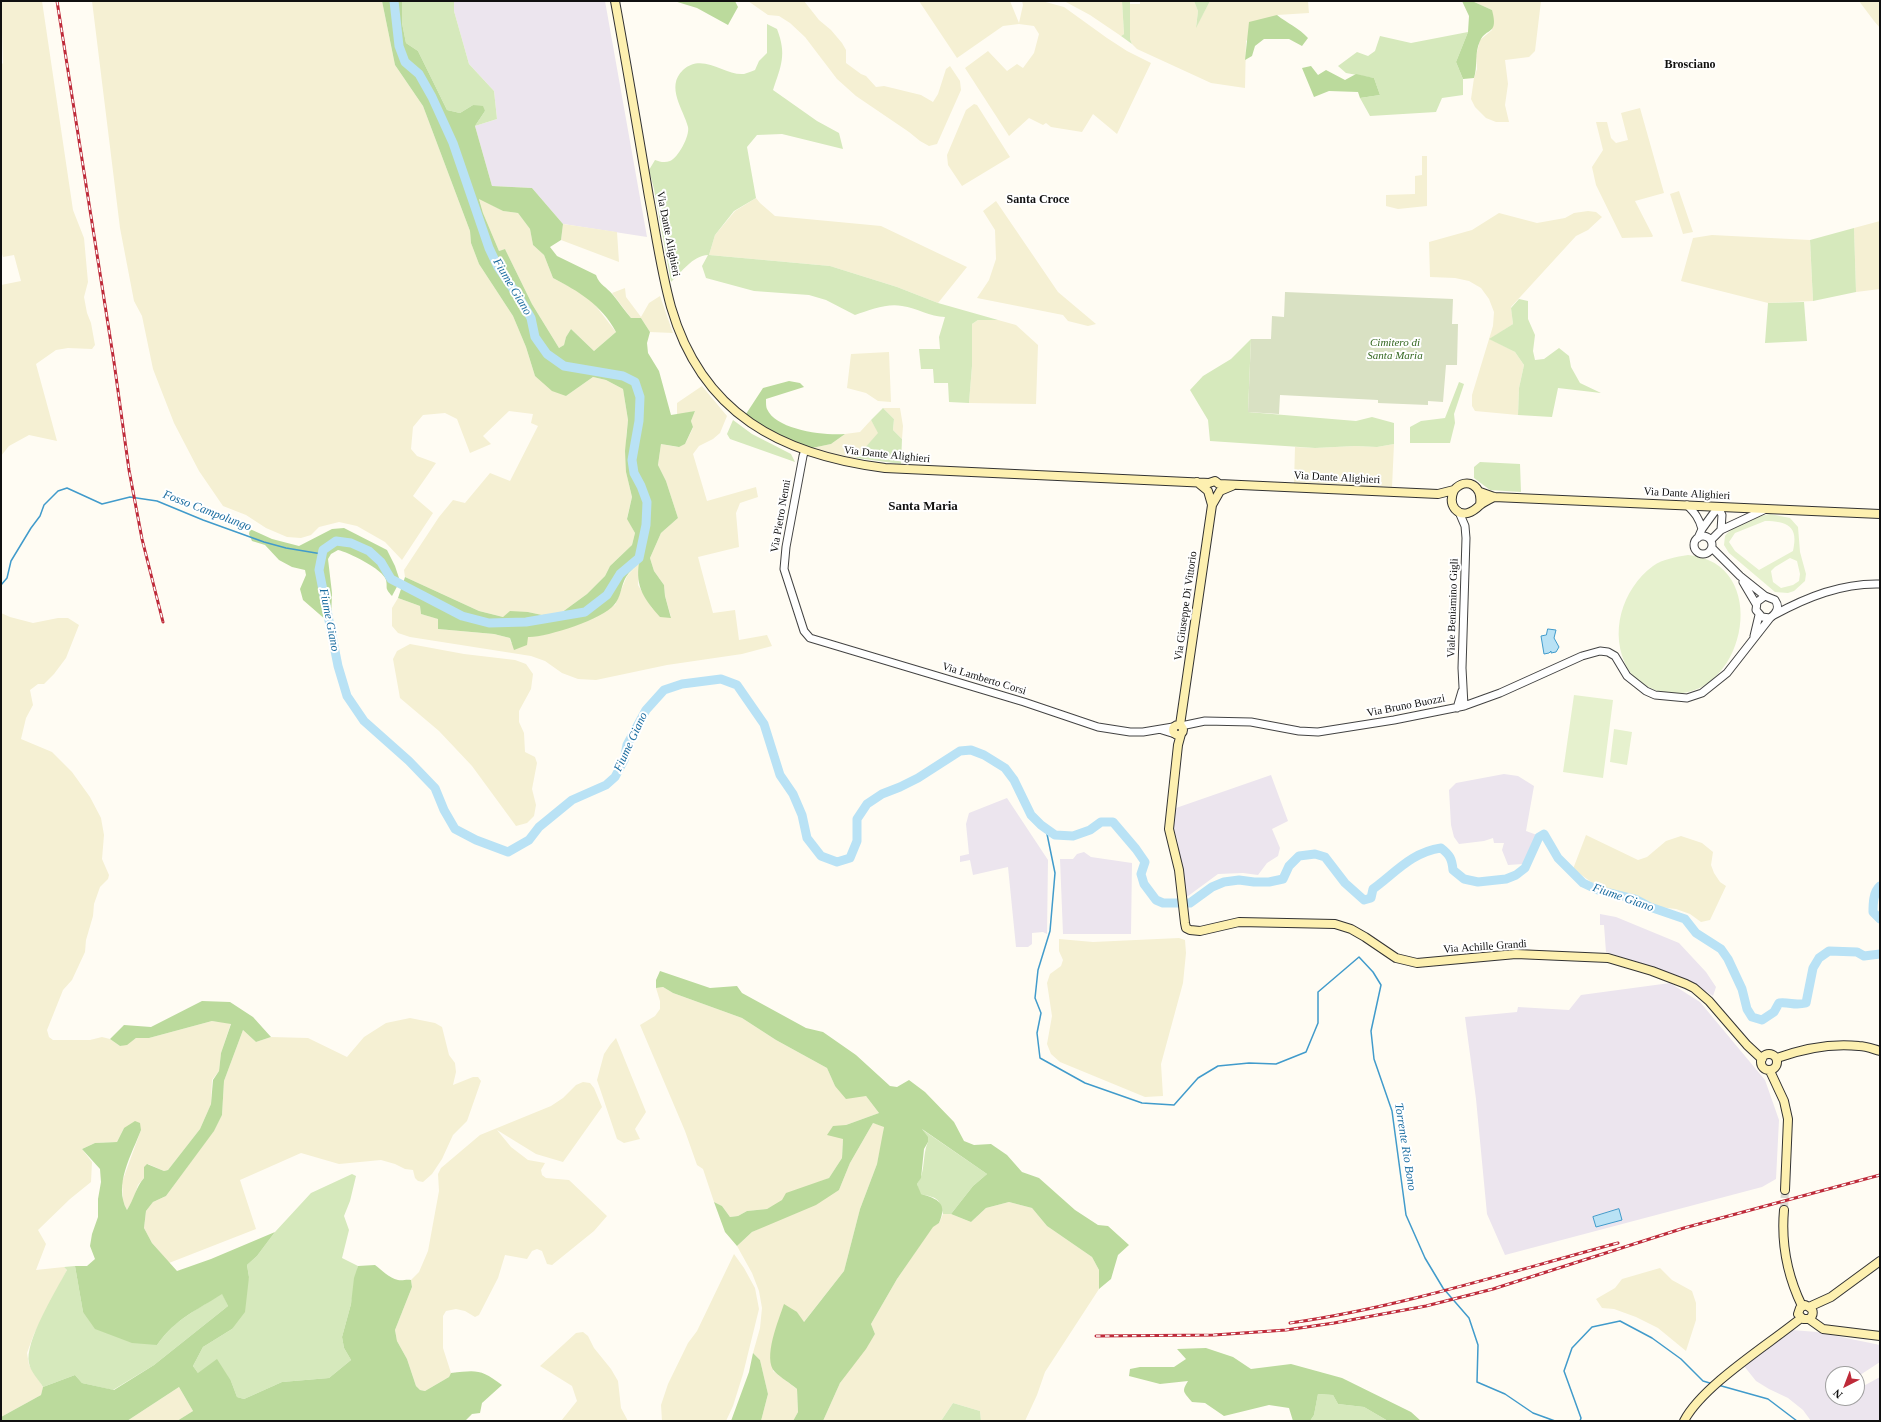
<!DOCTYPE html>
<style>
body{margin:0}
#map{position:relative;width:1881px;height:1422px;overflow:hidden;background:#fffcf3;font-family:Georgia,serif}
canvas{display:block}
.frame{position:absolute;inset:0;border:2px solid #101010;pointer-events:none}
.north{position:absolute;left:1825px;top:1366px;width:40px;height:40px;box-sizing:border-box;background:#fff;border:1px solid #9f9f9f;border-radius:50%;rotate:222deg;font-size:11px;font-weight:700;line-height:16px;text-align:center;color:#101010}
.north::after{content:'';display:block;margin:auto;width:14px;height:18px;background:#be2a39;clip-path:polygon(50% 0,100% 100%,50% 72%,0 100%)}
</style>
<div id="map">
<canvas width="1881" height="1422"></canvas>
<div class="frame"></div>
<div class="north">N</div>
</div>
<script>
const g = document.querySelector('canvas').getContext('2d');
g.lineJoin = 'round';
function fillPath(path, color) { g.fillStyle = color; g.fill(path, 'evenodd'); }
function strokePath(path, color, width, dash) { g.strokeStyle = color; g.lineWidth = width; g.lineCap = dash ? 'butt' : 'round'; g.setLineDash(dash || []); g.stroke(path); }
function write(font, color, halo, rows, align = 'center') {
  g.font = font + ' Georgia,serif'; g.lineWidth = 4; g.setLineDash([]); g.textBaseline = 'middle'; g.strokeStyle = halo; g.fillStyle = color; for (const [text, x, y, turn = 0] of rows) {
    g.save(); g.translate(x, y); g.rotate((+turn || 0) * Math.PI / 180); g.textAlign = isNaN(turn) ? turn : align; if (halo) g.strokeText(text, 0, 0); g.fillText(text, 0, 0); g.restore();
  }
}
fillPath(new Path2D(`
 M454 1H605L647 237 563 224 532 188 492 186 475 126 497 119 494 91 469 64 454 11Z
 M1504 774 1518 776 1534 786 1526 831 1537 835 1523 864 1508 865 1502 850 1504 843H1494L1493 838 1484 841 1459 844 1454 837 1451 825 1449 790 1456 783Z
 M1271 775 1288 821 1272 829 1280 848 1278 856 1267 863 1258 875 1243 873 1218 874 1184 899 1178 842 1173 826 1176 808Z
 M1007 798 1048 860 1047 934 1043 932 1032 933V944L1028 947H1016L1008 867 973 875 970 860 960 862V856L969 854 966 824 969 813Z
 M1084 852 1091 857 1132 863 1131 934H1063L1060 859H1073L1077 854Z
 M1600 914 1616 917 1679 943 1706 972 1716 987 1713 996 1688 980 1638 962 1606 952 1604 925H1600Z
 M1670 983 1700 1002 1765 1080 1779 1120 1776 1179 1762 1187 1505 1255 1487 1214 1476 1099 1465 1017 1517 1012 1518 1007 1569 1010 1581 995Z
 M1792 1330 1817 1332 1880 1345V1362L1857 1377V1374H1833V1398H1857V1385L1858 1389 1880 1377V1421H1811L1803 1410 1788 1398 1769 1389 1756 1381 1744 1366Z`), '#ece5ee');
fillPath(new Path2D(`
 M1 1H42L73 210 84 238 88 282 84 297 87 313 91 323 95 345 92 349 68 348 56 350 36 364 57 441 29 435 9 446 1 456V285L21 281 14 255 3 257 1 251V65L3 63Z
 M92 1H382L395 65 423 106 470 231 471 243 479 264 513 316 526 347 535 376 566 396 593 377 606 380 623 389 628 420 626 437V472L632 497 627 518 635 533 632 545 610 566 605 576 587 594 561 613 542 615 528 612 503 617 479 611 405 577 404 570 439 517 453 500 465 503 490 473 510 481 538 426 531 423 533 414 509 411 483 436 491 444 470 453 457 419 445 413 423 415 413 427 411 449 417 456 436 463 413 496 433 513 402 560 385 542 357 526 339 522 319 527 311 535 301 538 287 537 266 528 246 515 223 506 199 471 174 423 153 369 142 316 134 301 120 228Z
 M748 1H804L819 20 831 30 842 43 846 50V63L861 74 866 76 876 87 884 86 921 95 933 102 938 94 946 69 950 66 960 81 961 90 937 144 929 146 920 141 909 132 856 96 837 79 805 37 790 23 779 16 768 15Z
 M919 1H1010L1019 23 1023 5 1022 1H1042L1064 7 1107 38 1127 51 1151 63 1117 134 1093 114 1082 132 1051 127 1046 123 1043 125 1029 118 1009 136 965 68 988 51 1007 71 1017 64 1023 68 1034 53 1039 34 1034 26 1019 24 1003 26 957 58Z
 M1064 1H1122L1124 34 1121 36 1090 15Z
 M1140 1H1194L1198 11 1196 27 1210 1H1308L1309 13 1277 15 1246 41 1245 88 1211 83 1137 49 1132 44 1130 39V4H1140Z
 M1472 1H1541L1535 51 1529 57 1505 60 1508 84 1505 105 1509 122H1496L1486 118 1475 107 1471 99 1474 78 1477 69 1476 56 1480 40 1492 30V10Z
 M1859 1H1880V28L1874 21Z
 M974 104 977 105 1010 157 962 186 948 165 947 155 966 110Z
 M1640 108 1664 193 1635 201 1653 236 1652 237 1622 238 1596 185 1592 167 1603 150 1596 122H1607L1611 138 1616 143 1628 140 1621 113Z
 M1422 156H1427V206L1398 209 1386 206V195L1415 194V176L1422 175Z
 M1679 191 1693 232 1683 234 1670 194Z
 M479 198 503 211 518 213 530 229 533 245 544 255 553 278 576 290 592 301 616 332 594 351 571 329 566 337 564 345 559 348 532 304 505 249 499 251 483 213Z
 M756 198 760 203 775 216 881 226 967 267 938 303 897 287 830 266 709 255 715 235 735 211Z
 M996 201 1058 292 1096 324 1088 326 1068 321 1063 315 977 298 989 280 996 259 995 230 983 211Z
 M1588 211 1596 212 1602 217 1588 230 1576 236 1511 307 1513 324 1490 339 1515 352 1524 365 1519 388 1518 415 1475 411 1472 406V395L1493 326 1494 312 1489 299 1481 288 1469 281 1455 278 1430 277 1429 242 1472 230 1499 213 1537 223 1565 218 1574 213Z
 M1880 221V289L1856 292 1854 228Z
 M563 224 617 232 619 262 561 240Z
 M1712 235 1810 240 1813 301 1768 303 1681 281 1693 238Z
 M625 288 626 297 641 317 649 303 660 296 673 333 650 332 641 318H631L612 293Z
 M978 320H998L1016 325 1038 345 1036 404 969 403 972 366V324Z
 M889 352 891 402 878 401 866 393 847 388 851 354Z
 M702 386 727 416 720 433 713 439 699 446 693 454 707 501 756 487 758 497 740 503 736 513 739 547 698 557 713 613 735 610 739 640 767 635 772 646 742 654 667 665 596 680 578 679 562 673 545 661 531 656 410 637 398 633 392 626V608L398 598 420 606 421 614 439 619 438 629 494 634 510 638 511 643 615 605 627 576 640 562 638 585 652 608 671 617 665 596 664 585 654 571 650 558 661 533 678 518 666 481 658 465 661 444 678 447 685 444 693 428 691 421 695 411 677 415V403Z
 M883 408H900L903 426 902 439 893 430 894 419Z
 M871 420 879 433 856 458 828 454 812 448 831 444 845 434 860 432Z
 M1394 444 1392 487 1294 483 1295 447 1315 448 1355 446 1377 447Z
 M1 613 10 617 33 623 58 618H68L79 625 66 658 54 674 44 684H38L30 690 33 705 26 718 21 739 52 752 72 772 90 797 101 818 104 835 102 859 109 875 108 879 100 887 94 904 93 916 86 940 85 952 72 980 63 990 47 1030 49 1037 53 1040H90L102 1037 110 1039 120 1046 127 1044 136 1038H149L212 1021 231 1023 221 1053 219 1071 212 1080 211 1104 200 1129 168 1170 164 1171 148 1164 144 1178 138 1185 134 1198 127 1210 123 1201 122 1182 141 1130 124 1128 117 1142 95 1143 82 1149 92 1162 91 1182 70 1199 38 1230 46 1244 36 1270 64 1267 67 1270 34 1334 27 1353 29 1365 43 1387 41 1395 1 1417Z
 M410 644 464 654 515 660 526 664 533 674 531 689 519 711V722L524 733 525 752 535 757 537 763 532 789 536 805 534 816 527 823 516 826 472 766 439 731 400 698 393 659 397 651Z
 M1586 835 1638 860 1647 857 1666 841 1681 836 1702 843 1713 852 1711 865 1714 873 1720 882 1726 886 1710 920 1701 922 1690 914 1676 909 1659 907 1628 894 1610 890 1594 884 1573 869Z
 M1179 938 1185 940 1186 953 1183 983 1161 1064 1163 1096 1145 1097 1060 1062 1051 1054 1047 1044 1052 1016 1047 983 1050 974 1061 966 1063 960 1059 951V939L1093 942Z
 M663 987 673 993 742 1018 776 1040 827 1068 835 1086 866 1096 879 1113 846 1125 843 1139 842 1158 829 1178 767 1209 747 1211 738 1216 730 1217 722 1206 714 1202 703 1169 697 1165 685 1131 640 1025 655 1016 660 1009V1001L656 988Z
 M410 1018 435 1023 442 1027 449 1055 455 1063 456 1072 453 1085 473 1077H478L481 1081 467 1121 453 1135 442 1159 432 1174 423 1182 418 1181 415 1178 413 1170 405 1169 395 1164 381 1160 339 1164 301 1153 240 1180 256 1229 169 1263 152 1243 144 1228 146 1211 153 1202 166 1196 214 1130 222 1115 224 1081 243 1030 256 1042 271 1037 308 1038 347 1057 364 1037 386 1023Z
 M616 1038 646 1112 635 1129 640 1139 624 1143 617 1139 597 1080 604 1054 610 1045Z
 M583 1082 590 1083 594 1088 602 1107 563 1162 536 1154 497 1130 511 1147 528 1160 545 1163 541 1170 542 1175 546 1178 569 1180 607 1216 594 1231 552 1265 547 1264 542 1251 537 1249 532 1251 527 1259 505 1255 498 1278 479 1315 475 1317 465 1311 456 1309 446 1311 443 1316V1348L451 1373 449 1377 425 1391 420 1390 416 1386 407 1359 397 1341 395 1330 412 1287 411 1280 419 1272 428 1251 439 1191 438 1174 441 1168 480 1135 551 1106 563 1098 576 1085Z
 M873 1123 884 1126 883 1137 877 1164 860 1209 844 1271 803 1323 797 1312 773 1371 797 1389 798 1412 793 1421H761L768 1394 760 1360 753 1353 760 1328 762 1308 759 1291 752 1273 737 1246 752 1232 839 1190 850 1163Z
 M1009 1202 1032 1208 1047 1226 1092 1257 1099 1270V1289L1045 1372 1037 1395 1025 1421H981L980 1411 953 1403 941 1421H823L840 1383 875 1334 871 1324 897 1279 933 1226 939 1223 943 1214H951L971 1222 986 1208Z
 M734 1254 744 1268 755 1288 759 1309 743 1374 733 1406 726 1421H662L661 1405 668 1384 688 1343 697 1331Z
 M1660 1268 1672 1280 1692 1291 1696 1303V1320L1686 1351 1658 1328 1636 1317 1614 1309 1602 1308 1596 1299 1615 1288 1622 1279Z
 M583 1332 588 1336 594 1348 611 1369 618 1381 621 1408 628 1421H561L577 1401 572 1386 540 1366 576 1333Z
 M179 1387 193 1411 177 1421H127Z`), '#f5f0d3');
fillPath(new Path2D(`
 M402 1H454V11L469 64 494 91 497 119 475 126 485 111 473 105 460 113 447 110 418 51 406 43 402 23Z
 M1122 1H1130V39L1132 44 1121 36 1124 34Z
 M1194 1H1210L1196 28 1198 11Z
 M767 24 777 29C787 55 781 66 773 90L817 121 839 133 843 149 782 134 757 135 747 147 756 198 734 211 715 235 709 255 830 266 897 287 938 303 998 320H978L972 324V366L969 403 949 402 948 383H934L933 369H921L919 349H940L939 337 945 317C930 317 917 308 902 306 887 303 870 310 855 315L826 300 809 295 754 291 706 278 702 266 708 255C692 256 682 272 671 282L654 189 649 170 655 160C660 162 665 163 670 161 678 158 690 136 688 127 684 110 665 87 683 70 703 52 725 76 744 74 748 73 752 71 755 70L759 61 767 53Z
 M1468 32 1456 62 1463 79V95L1442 98 1436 112 1370 116 1360 98 1380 95 1374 78 1346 73 1338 66 1357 52 1368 56 1375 51 1380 36 1411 43Z
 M1854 228 1856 292 1813 301 1810 240Z
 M1519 299 1528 301V319L1535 335 1533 351 1535 360 1544 359 1559 348 1569 356 1571 367 1580 383 1601 393 1558 388 1552 417 1518 415 1519 388 1524 365 1515 352 1489 339 1513 324 1511 308Z
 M1804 302 1807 341 1765 343 1768 303Z
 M1251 339 1248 412 1356 421 1372 417 1394 423V444L1377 447 1355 446 1315 448 1210 441 1208 420 1190 390 1203 376 1231 359Z
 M1459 382 1464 384 1454 414 1455 423 1450 443H1410V427L1421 421 1445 418Z
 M883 408 894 419 893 430 902 439 901 464 856 458 878 433 871 420Z
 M733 420 752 434 791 454 795 462 730 439 727 434Z
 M1480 462 1520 464 1521 492 1490 490 1474 478V467Z
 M920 1128 987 1174 973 1186 951 1214H943C939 1197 937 1198 920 1194L917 1184C926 1173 922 1155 928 1142Z
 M352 1174 356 1176 350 1201 344 1216 349 1230 342 1258 358 1266 351 1304 342 1337 344 1348 351 1360 329 1378 282 1382 244 1399 237 1397 231 1381 198 1373 193 1366 203 1347 232 1329 249 1277 247 1265 257 1256 275 1232 311 1193Z
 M75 1266 83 1312 157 1345C176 1318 196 1311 222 1293L228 1306 154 1365 113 1390 82 1383 75 1375 43 1387C39 1380 30 1371 29 1363 24 1343 56 1290 67 1270L64 1267Z
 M1318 1394 1333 1395 1338 1404 1364 1407 1388 1421H1310L1314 1415Z
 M953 1403 980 1411 981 1421H941Z`), '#d6e9bc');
fillPath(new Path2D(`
 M382 1H402V23L406 43 418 51 447 110 460 113 473 105 483 106 485 111 475 126 492 186 532 188 563 224 561 240 550 247 557 256 596 275C600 286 606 286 613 295 619 302 624 310 631 318H641L650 332 647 343 648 353 659 371 671 415 695 411 691 421 693 427 685 444 679 447 661 444 658 465 666 481 678 518 661 533 650 558 654 571 664 585 665 596 671 618 660 617C645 600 635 587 639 563 635 567 629 572 626 577 621 585 621 598 614 605 603 619 545 638 528 637L527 645 514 650 510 638 494 634 438 629V619L421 614 420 606 398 598 405 577 479 611 503 617 510 611 528 612 542 615 561 613 587 594 605 576 610 566 632 545 635 533 627 519 632 497 626 472 625 451 628 420 623 389 606 380 593 377 566 396 552 391 535 376 526 347 513 316 479 264 471 243 470 231 423 106 395 65ZM479 199 503 211 518 213 530 229 533 245 544 255 553 278C578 291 602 305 616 332L594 351 571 329 566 337 564 345 559 348 532 304 505 249 499 251 483 213Z
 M674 1H735L738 7 728 25 697 8Z
 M1462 1H1472L1492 10C1499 36 1486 27 1480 41 1474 54 1478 66 1474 78L1463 79 1456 62 1468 32 1469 16Z
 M1277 15C1287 23 1299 28 1308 38L1302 46 1289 39H1264L1255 46 1252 56 1245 60 1249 22Z
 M1311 66 1318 75 1326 70 1345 80 1356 74 1374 78 1380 95 1360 98 1358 92 1329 91 1314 97 1302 68Z
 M789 381 800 383 804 387 766 399C766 402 766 407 767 409 776 430 825 436 845 434L831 444 812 448 781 438 757 424 746 414 763 388Z
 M344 528 387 550 395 566 400 581 392 596C384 587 388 589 386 580 383 569 348 552 338 550L331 554 328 559 332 593 331 619 326 620 303 600 300 589 306 575 305 570 292 567 279 560 265 545 252 541 249 534 250 529 272 539 299 546 332 529Z
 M660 971 710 988 737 986 742 993 806 1028 823 1032 856 1055 890 1086 897 1087 909 1080 925 1092 954 1122 964 1141 974 1145 991 1144 1007 1155 1022 1172 1039 1178 1075 1210 1098 1225 1108 1226 1129 1245 1118 1255 1111 1279 1099 1289V1270L1092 1257 1047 1226 1032 1208 1009 1202 986 1208 971 1222 951 1214 973 1186 987 1174 922 1129 928 1137V1142L924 1149 921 1178 917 1184 921 1194C938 1199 948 1203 939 1223L933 1227 897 1279 871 1324 875 1334 866 1349 840 1383 823 1421H793L798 1412 797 1389C790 1383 781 1378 775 1372 762 1359 779 1319 784 1304L797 1312 804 1322 844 1271 860 1209 877 1164 884 1127 873 1123 850 1163 839 1190 816 1205 752 1232 737 1246 725 1232 714 1202 722 1206 730 1217 738 1216 747 1211 767 1209 782 1200 786 1193 829 1178 842 1158 843 1139 827 1135 833 1126 846 1125 879 1113 866 1096 846 1099 835 1086 827 1068 776 1040 742 1018 673 993 663 987 656 988V980Z
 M202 1001 230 1002 253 1017 271 1037 256 1042 243 1030 224 1081 222 1115 214 1131 166 1196 153 1202 146 1211 144 1228 152 1243 177 1271 211 1259 275 1232 257 1256 247 1265 249 1277 245 1312 232 1329 203 1347 193 1366 198 1373 217 1359 231 1381 237 1397 244 1399 282 1382 329 1378 351 1360 344 1348 342 1337 351 1304 354 1278 358 1266 375 1265C382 1270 389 1278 398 1280 403 1281 406 1279 411 1280L412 1287 395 1330 397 1341 407 1359 416 1386 420 1390 425 1391 449 1377 451 1373C477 1370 481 1369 502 1385L482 1403 480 1413 472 1414 465 1421H177L193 1411 179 1387 127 1421H1V1417L41 1395 43 1387 75 1375 82 1383 114 1390 154 1365 228 1306 222 1294C196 1311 176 1318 157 1345L132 1343 95 1329 83 1312 75 1266H87L95 1259 90 1246 92 1234 98 1217V1199L101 1182 100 1169 82 1149 95 1143 117 1142 124 1128 135 1121 140 1123 141 1130C132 1154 113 1185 127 1210 134 1199 136 1187 144 1178V1167L147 1164 164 1171 168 1170 200 1129 211 1104 213 1080 219 1071 221 1053 231 1024 212 1021 149 1038H136L127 1045 120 1046 110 1039 124 1025 151 1027Z
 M1206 1348 1233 1357 1251 1369 1291 1364 1342 1378 1411 1412 1421 1421H1388L1364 1407 1338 1404 1333 1395 1318 1394 1314 1415 1310 1421H1293L1289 1408 1269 1405 1224 1416 1205 1403 1192 1402C1184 1392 1181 1392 1188 1381L1160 1384 1129 1376 1130 1369 1140 1367H1174L1186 1359 1177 1349Z
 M753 1353 760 1360 768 1394 761 1421H731L749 1372Z`), '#bbda9c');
fillPath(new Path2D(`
 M1285 292 1453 299 1452 324H1458L1457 365H1446L1443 402 1428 401V405L1378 403V400L1280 395 1279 414 1248 412 1251 339H1271L1272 316 1284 317Z`), '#d9e1c3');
fillPath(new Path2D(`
 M1770 514 1790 518 1798 527 1800 552 1806 574 1805 581 1794 591 1788 593 1775 592 1729 553 1724 545 1725 536C1734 524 1756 517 1770 514ZM1765 521C1787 521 1799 526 1793 551L1759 570 1735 551 1729 542 1735 533ZM1790 558 1797 561 1800 574 1799 581 1793 585 1781 588 1773 582 1771 571 1775 567Z
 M1688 555C1777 563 1743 710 1662 692 1649 689 1635 681 1628 669 1608 634 1622 589 1653 566 1663 559 1676 557 1688 555Z
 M1574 695 1613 700 1603 778 1563 772Z
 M1614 729 1632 732 1627 765 1610 762Z`), '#e6f1ce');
const water = new Path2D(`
 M1548 629 1556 630 1554 638 1559 647 1556 652 1551 653V651L1549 653 1544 654 1541 636 1546 635Z
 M1619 1209 1622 1220 1596 1227 1593 1217Z`);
fillPath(water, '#b9e2f5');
strokePath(water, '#419bcb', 1);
strokePath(new Path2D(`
 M1 585 7 578 11 561 31 528 40 516 44 505 58 491 67 488 102 504 130 497 157 501 203 520 264 542 286 548 322 554
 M1046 829 1055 873 1050 931 1038 970 1035 998 1041 1013 1037 1033 1040 1058 1085 1083 1142 1103 1174 1105 1198 1078 1218 1066 1249 1063 1276 1064 1306 1052 1318 1023V992L1359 957 1373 972 1381 985 1371 1031 1374 1059 1392 1111 1406 1215 1425 1258 1443 1288 1469 1318 1478 1345 1477 1382 1505 1394 1533 1413 1555 1421
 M1718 1385 1768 1399 1797 1421
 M1580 1421 1581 1418 1564 1371 1572 1348 1592 1327 1620 1321 1652 1338 1681 1359 1703 1381 1713 1384`), '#419bcb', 1.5);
strokePath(new Path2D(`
 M394 1 399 46 405 62 419 74 432 97 453 143 489 248 498 267 520 299 531 318 535 337 547 354 564 366 623 376 635 382 640 397 639 421 632 460 634 473 641 486 647 502 646 525 639 558 620 574 607 595 585 612 526 622 489 623 462 616 391 579 381 562 369 551 351 543 336 541 323 550 319 570 338 666 347 696 364 721 409 761 435 788 444 810 455 829 476 840 508 852 529 840 539 827 572 800 606 785 615 777 624 760 627 745 646 710 664 690 682 684 721 679 737 685 764 724 780 775 793 794 802 815 807 838 821 856 837 862 850 858 857 841V819L867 804 882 794 900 787 918 778 960 751 971 750 984 755 1005 768 1014 780 1031 815 1041 825 1055 835 1073 836 1090 830 1101 822H1113L1136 849 1145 862 1141 874 1144 884 1156 900 1163 903H1190L1212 887 1224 882 1239 880 1254 882H1269L1283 879 1289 866 1299 856 1315 854 1325 857 1345 883 1364 900 1371 898 1373 889C1395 873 1412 852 1441 848 1450 855 1452 859 1453 870L1464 879 1478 882 1506 879 1516 875 1525 868 1539 837 1544 834 1558 858 1583 883 1598 890 1635 899 1650 907 1685 919 1696 933 1721 949 1728 959 1742 989 1747 1009 1752 1017 1762 1020 1774 1012 1779 1003C1791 1002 1794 1006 1806 1003L1813 968 1819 958 1829 951 1857 952 1864 956 1880 954
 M1880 886C1873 892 1873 904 1873 912L1880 919`), '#b9e2f5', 9);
strokePath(new Path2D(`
 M1784 1210 1785 1190`), '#dbd9d1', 8, [8, 4]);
const tertiary = new Path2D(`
 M805 450 803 456 786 547 784 569 804 631 810 638 1024 702 1098 727 1130 732H1143L1173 727
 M1687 505C1695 513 1699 518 1702 529
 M1459 512 1465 526 1466 538 1462 668 1464 706
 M1694 545a9 9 0 1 1 18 0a9 9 0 1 1-18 0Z
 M1698 538 1702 529 1718 507 1722 515 1721 530
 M1711 540 1721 530 1766 509
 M1712 548 1740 576 1765 596
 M1743 582 1756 604
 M1774 615C1807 597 1842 583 1880 584
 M1754 636 1759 615
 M1457 708 1462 691
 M1181 726 1205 721 1251 722 1299 731 1318 732 1394 720 1464 706 1500 693 1582 656 1600 651 1608 652 1615 656 1627 676 1646 691 1655 695 1687 698 1702 693 1727 673 1770 618C1777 613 1780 607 1775 600L1765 596 1757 602 1756 610 1762 617 1770 618
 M1162 730 1175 734`);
const secondary = new Path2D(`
 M615 1C627 66 638 132 649 197 656 234 661 271 671 307 702 414 781 455 885 468L1209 483 1215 481 1219 484 1438 494 1454 490
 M1480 492 1494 497 1880 514
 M1212 505 1220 491 1232 486
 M1480 505C1483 486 1467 476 1454 490 1451 497 1450 503 1455 509 1463 518 1473 512 1480 505 1484 502 1490 499 1494 497
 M1173 730a5 5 0 1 1 10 0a5 5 0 1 1-10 0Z
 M1180 725 1212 505 1208 491 1197 482
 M1181 734 1178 745 1169 829 1179 870 1185 923 1186 928 1190 930 1200 931 1239 922 1335 924 1351 929 1365 937 1396 958 1417 963 1516 954 1608 958 1652 971 1686 984 1694 988 1709 1001 1747 1045 1762 1059
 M1761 1062a8 8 0 1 1 16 0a8 8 0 1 1-16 0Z
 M1777 1058C1802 1049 1831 1043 1859 1046 1866 1046 1873 1049 1880 1051
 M1770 1071 1784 1101 1788 1119 1785 1190
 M1784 1210C1781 1244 1787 1275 1802 1306
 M1809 1307C1814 1310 1814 1315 1809 1319H1803L1798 1314 1800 1308 1805 1305 1809 1307 1831 1297 1880 1261
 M1809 1319 1823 1329 1880 1336
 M1684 1421C1703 1385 1768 1345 1801 1318`);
strokePath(tertiary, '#434343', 9);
strokePath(secondary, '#323232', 10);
strokePath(tertiary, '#fff', 7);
strokePath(secondary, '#fdf0b0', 8);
const rail = new Path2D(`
 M57 1 114 362 129 470 142 539 163 622
 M1290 1323C1401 1307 1509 1272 1618 1243
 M1096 1336 1214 1335 1286 1330 1334 1323 1426 1306 1493 1289 1684 1228 1880 1175`);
strokePath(rail, '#be2a39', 3);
strokePath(rail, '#fff', 1.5, [4.5]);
write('11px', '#101010', '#fff', [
 ["Via Dante Alighieri",668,234,79],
 ["Via Dante Alighieri",887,455,6],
 ["Via Dante Alighieri",1337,478,3],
 ["Via Dante Alighieri",1687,494,3],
 ["Via Pietro Nenni",781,516,-80],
 ["Via Giuseppe Di Vittorio",1186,606,-82],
 ["Viale Beniamino Gigli",1453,608,-88],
 ["Via Lamberto Corsi",984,679,17],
 ["Via Bruno Buozzi",1406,706,-11],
 ["Via Achille Grandi",1485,947,-4]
]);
write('italic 11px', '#336720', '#fff', [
 ["Cimitero di",1395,343],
 ["Santa Maria",1395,356]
]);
write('bold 12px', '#101010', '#fff', [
 ["Brosciano",1690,65],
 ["Santa Croce",1038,200]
]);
write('italic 12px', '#1b6da0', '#fff', [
 ["Fiume Giano",512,287,59],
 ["Fosso Campolungo",207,511,21],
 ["Fiume Giano",329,620,79],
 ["Fiume Giano",631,742,-65],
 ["Fiume Giano",1623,898,19],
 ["Torrente Rio Bono",1405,1147,81]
]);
write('bold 13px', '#101010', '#fff', [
 ["Santa Maria",923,507]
]);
</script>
